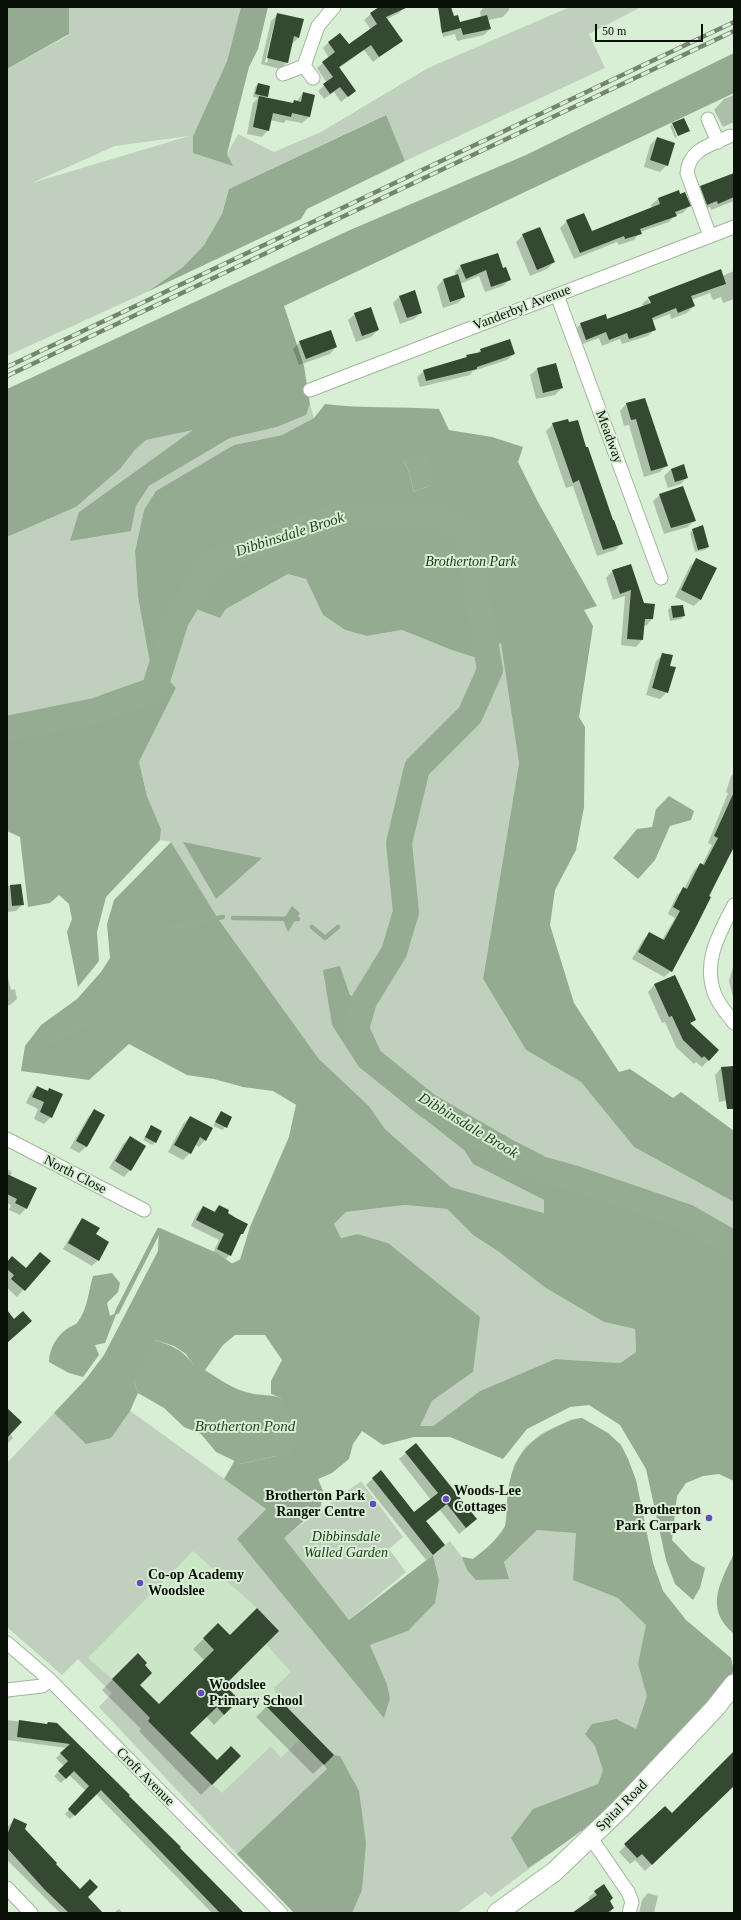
<!DOCTYPE html>
<style>
body{margin:0}
#map{position:relative;width:741px;height:1920px;overflow:hidden;background:#d9efd5;font-family:"Times New Roman",serif}
canvas{display:block}
.frame{position:absolute;inset:0;border:8px solid #091007;pointer-events:none}
.scale{position:absolute;left:595px;top:24px;width:108px;height:18px;box-sizing:border-box;border:2px solid #091007;border-top:0;padding-left:5px;font-size:12px;line-height:14px;white-space:nowrap;color:#091007;-webkit-text-stroke:3px #d9efd5;paint-order:stroke}
</style>
<div id="map">
<canvas width="741" height="1920"></canvas>
<div class="frame"></div>
<div class="scale">50 m</div>
</div>
<script>
const g = document.querySelector('canvas').getContext('2d');
g.lineJoin = 'round';
function fillPath(path, color) { g.fillStyle = color; g.fill(path, 'evenodd'); }
function strokePath(path, color, width, dash) { g.strokeStyle = color; g.lineWidth = width; g.lineCap = dash ? 'butt' : 'round'; g.setLineDash(dash || []); g.stroke(path); }
function write(font, color, halo, rows, align = 'center') {
  g.font = font + ' "Times New Roman",serif'; g.lineWidth = 4; g.setLineDash([]); g.textBaseline = 'middle'; g.strokeStyle = halo; g.fillStyle = color; for (const [text, x, y, turn = 0] of rows) {
    g.save(); g.translate(x, y); g.rotate((+turn || 0) * Math.PI / 180); g.textAlign = isNaN(turn) ? turn : align; if (halo) g.strokeText(text, 0, 0); g.fillText(text, 0, 0); g.restore();
  }
}
fillPath(new Path2D(`
 M86 1379 384 1718 237 1854 99 1707 112 1693 78 1659 62 1675 7 1627V1463Z`), '#cbe6c6');
fillPath(new Path2D(`
 M69 7H241L227 61 193 136 232 166 227 154 238 134 274 152 321 132 428 68 570 7H641L589 34 605 68 405 161 385 115 229 189 222 214 204 245 183 267 147 292 7 356V69L69 35ZM189 136 32 183 115 146Z
 M310 404 314 418 282 435 234 445 144 510 135 551 138 597 149 658 160 670 176 620 185 605 220 618 226 609 288 574 306 579 323 615 345 630 367 636 402 630 449 649 502 643 519 763 483 979 526 1050 581 1082 634 1147 734 1202V1244L687 1217 576 1179 541 1169 504 1150 428 1106 370 1059 356 1029 363 1001 350 995 340 966 332 1025 464 1150 473 1164 544 1200V1213L451 1187 385 1129 369 1106 319 1059 219 920 171 842 160 840 161 829 147 796 139 762 176 688 160 671 154 690 95 711 7 729V537L76 507 120 469 135 450 146 440 195 429 79 512 131 531 136 506 149 486 230 438 277 427 306 415Z
 M405 1205 447 1209 473 1235 604 1322 635 1329 636 1352 620 1363 555 1359 480 1391 433 1426H419L432 1401 473 1372 414 1265 388 1243 358 1234 341 1238 334 1224 346 1212Z
 M86 1379 266 1509 238 1539 390 1698 387 1684 370 1645 408 1631 439 1580 433 1555 450 1541 462 1557 473 1559 489 1547 505 1526 508 1491 514 1465 525 1447 542 1433 572 1419 582 1418 608 1433 621 1445 628 1459 636 1480 653 1563 663 1591 686 1620 731 1658 734 1671 560 1846 491 1897 485 1892 457 1913H295L237 1854 99 1707 112 1693 78 1659 62 1675 7 1627V1463ZM193 1551 257 1608 266 1644 291 1672 274 1688 276 1696 334 1755 340 1756 327 1769 299 1740 281 1758 271 1746 222 1793 148 1721 150 1718 112 1679 88 1658Z
 M361 1481 403 1537 389 1549 406 1572 349 1620 283 1538Z`), '#c1d0be');
fillPath(new Path2D(`
 M7 7H69V34L7 69Z
 M241 7H268L258 49 249 67 227 154 233 166 193 153V136L227 61Z
 M734 53V93L284 306 304 366 310 404 306 415 277 427 230 438 149 486 136 506 131 531 70 541 79 512 193 430 146 440 135 450 120 469 76 507 7 537V389L350 230 526 155Z
 M386 115 405 161 307 209 301 219 147 292 183 267 204 245 222 214 229 189Z
 M325 404C363 409 401 406 439 409L449 430 492 437 523 447 518 462 539 504 597 606 584 610 593 626 579 717 585 727 584 807 576 850 555 890 550 925 574 1003 619 1072 630 1069 673 1098 681 1092 734 1131V1202L634 1147 581 1082 526 1050 483 979 519 763 501 643 477 658 449 649 402 630 367 636 345 630 323 615 306 579 288 574 226 609 220 618 185 605 176 620 160 671 176 688 139 762 147 796 161 829 160 840 106 897 97 932 99 961 78 987 67 932 72 919 69 904 59 895 50 903 28 907 20 837 7 831V729L95 711 154 690 160 671 149 658 138 597 135 551 144 510 156 491 234 445 282 435 314 418ZM404 461 431 485 414 492 409 472Z
 M171 842 219 920 319 1059 369 1106 385 1129 451 1187 544 1213V1200L473 1164 464 1150 359 1067 332 1025 323 970 340 966 350 995 364 1001 356 1029 370 1059 428 1106 504 1150 541 1169 576 1179 687 1217 734 1244V1481L719 1474 703 1476 686 1483 677 1496 672 1540 691 1560 705 1568 700 1588 693 1600 675 1584 666 1560 646 1469 620 1425 589 1405 570 1407 527 1429 503 1459 450 1437H414L383 1445 362 1431 353 1444 349 1459 332 1473 318 1479 323 1491 321 1506 284 1538 349 1620 433 1555 439 1580 435 1603 408 1631 370 1645 387 1684 390 1698 384 1718 237 1539 266 1509 224 1479 235 1460 241 1464 276 1456H291L281 1398 271 1394V1381L282 1360 265 1335H235L223 1345 205 1370 193 1364 186 1354 174 1346 156 1340 134 1381 138 1393 130 1411 111 1438 86 1444 54 1413 86 1379 104 1355 158 1251 159 1230 216 1255 232 1266 242 1261 252 1228 291 1138 298 1106 273 1091 243 1087 214 1079 187 1075 129 1044 89 1080 21 1071 25 1046 41 1025 77 999 101 972 110 958 107 924 114 900ZM405 1205 447 1209 473 1235 499 1252 546 1288 604 1322 635 1329 636 1352 620 1363 555 1359 480 1391 433 1426H420L432 1401 473 1372 480 1317 388 1243 358 1234 341 1238 334 1224 346 1212Z
 M183 842 262 858 216 899Z
 M582 1418 608 1433 621 1445 628 1459 636 1480 653 1563 663 1591 686 1620 731 1658 734 1671C696 1717 658 1765 613 1805 587 1828 557 1849 528 1868L511 1838 533 1809 598 1784 603 1770 595 1746 585 1734 592 1724 616 1719 636 1729 647 1696 638 1664 646 1625 618 1598 573 1580 576 1533 537 1530 504 1562 509 1579 476 1580 467 1570 462 1557 473 1559C483 1551 500 1538 505 1526 508 1516 506 1503 508 1492 512 1460 526 1441 556 1427 565 1423 572 1419 582 1418Z
 M734 1553V1634C703 1608 721 1582 734 1553Z
 M334 1755 340 1756 359 1791 366 1843 362 1890 352 1913H294L237 1854 327 1769 324 1765Z`), '#95ab91');
fillPath(new Path2D(`
 M415 456H429L431 485 414 492 409 472 404 461Z
 M669 796 694 811 691 820 670 826 655 860 638 879 613 858 637 829 652 827 656 809Z
 M292 906 300 913 288 932 283 920Z
 M112 1273 120 1283 118 1292 107 1303 110 1316 117 1312 105 1343 95 1345 99 1355 83 1377 69 1373 49 1362C49 1349 57 1335 68 1328 71 1326 75 1325 77 1323 88 1309 88 1292 93 1276Z
 M156 1340C172 1346 183 1350 193 1364L200 1360 205 1362V1370C219 1379 234 1390 250 1393 261 1396 270 1394 281 1398L298 1429 291 1456H276L241 1464 216 1452 201 1434 184 1427 164 1408 138 1393 134 1381 136 1371Z`), '#96ac92');
fillPath(new Path2D(`
 M377 7H405L399 13 387 19 401 41 373 62 364 50 339 68 354 91 341 102 334 92 324 99 318 91 327 83 317 68 329 58 323 48 329 42 349 45 371 30 364 20 378 8Z
 M484 7H509V10L503 17 488 20 490 29 484 35 457 41 455 34 443 37 440 25 446 19 459 23 481 18 480 12Z
 M278 14 299 37 292 44 287 62 280 69 261 64 271 21ZM275 21H277L267 63 265 62Z
 M258 84 267 96 265 98 292 104 296 102 303 93 309 117 302 123 286 120 284 123 270 120 268 130 262 137 247 134 253 103 258 98 253 97 255 87Z
 M734 95V122L723 127 714 110 724 99Z
 M672 124 677 137 675 138 670 126Z
 M657 138 667 165 660 172 644 167 650 145Z
 M734 174V201L711 210 710 207 700 211 694 194 701 187Z
 M678 191 689 206 683 213 675 215 669 222 640 232 634 240 619 245 617 242 574 259 560 228 567 221 591 232 652 208 651 205 658 199Z
 M523 235 554 262 547 269 530 276 516 242Z
 M461 266 502 270 509 280 503 286 485 292 479 276 460 284 464 297 458 303 443 308 437 287 443 280 456 276 455 272Z
 M720 270 722 276 734 271V299L723 303 721 297 713 300 710 293 691 300 694 306 687 313 671 319 670 314 652 321 655 329 648 336 622 344 620 339 602 346 599 338 580 345 574 330 581 324 607 320 643 307 642 304 649 298ZM648 299H650L654 308H652Z
 M399 297 421 313 414 319 400 324 393 303Z
 M355 314 378 330 371 337 356 342 348 320Z
 M300 342 336 347 330 354 299 365 293 349Z
 M481 350 514 354 507 360 473 371 470 375 420 387 417 377 424 371 476 354Z
 M556 364 562 388 555 395 536 399 530 375 537 369Z
 M644 399 667 465 660 472 644 477 629 425 624 426 620 411 626 404Z
 M553 424 612 522 621 544 615 550 597 556 573 486 566 488 546 431Z
 M683 466 687 477 681 484 668 488 664 476 671 469Z
 M660 495 695 520 688 527 664 534 653 501Z
 M693 530 708 547 705 550 695 552 690 533Z
 M697 559 701 599 694 606 675 597 690 566Z
 M630 565 643 604 652 619 646 626 644 625 642 640 636 647 621 645 625 596 613 600 606 578 612 571Z
 M671 607 684 616 681 619 670 621 668 610Z
 M663 654 669 666 667 692 660 699 646 695 656 661Z
 M734 773V844L695 928 671 971 664 977 632 959 643 940 650 933 662 940 675 918 668 914 677 895 684 889 694 870 701 864 702 865 712 845 708 843 728 793 726 792 731 776Z
 M20 885 23 904 16 911 7 912V886Z
 M734 963V1001L729 981Z
 M7 974 11 990 15 989 17 999 10 1005 7 1006Z
 M674 976 695 1020 690 1024 718 1050 702 1067 696 1062 694 1064 676 1047 665 1022 662 1023 648 992 654 985Z
 M734 1067V1099L719 1102 715 1075 721 1068Z
 M37 1087 47 1091 49 1089 51 1117 44 1124 34 1119 38 1109 26 1103 30 1094Z
 M95 1110 104 1115 86 1147 79 1153 70 1148 88 1117Z
 M221 1112 231 1117 223 1130 213 1126Z
 M190 1117 205 1140 199 1147 194 1144 190 1153 183 1160 168 1152 183 1124Z
 M151 1126 155 1142 152 1145 143 1140Z
 M130 1137V1170L124 1177 109 1168 123 1144Z
 M7 1169 12 1172 10 1177 26 1208 20 1215 9 1210 11 1205 7 1203Z
 M219 1206 227 1213 242 1234 238 1238 230 1255 224 1261 212 1255 219 1240 191 1226 197 1213 203 1207 213 1212Z
 M83 1219 95 1235 98 1260 92 1266 63 1249 77 1225Z
 M49 1261 17 1297 7 1288V1262L26 1269Z
 M7 1409 10 1434 13 1438 7 1444Z
 M416 1444 469 1526 459 1534 440 1510 425 1522 437 1552 426 1560 366 1485 373 1478 414 1514 431 1500 399 1459Z
 M218 1625 229 1637 223 1685 238 1700 214 1725 206 1716 189 1733 217 1762 240 1756 201 1795 139 1731 141 1729 102 1690 138 1654 143 1665 139 1685 159 1706 205 1661 193 1649Z
 M276 1697 333 1755 313 1774 256 1717Z
 M7 1720 46 1725 48 1723 128 1796 243 1913H212L96 1794 70 1819 65 1814 86 1791 69 1775 61 1783 54 1776 64 1766 56 1758 67 1748 7 1740Z
 M734 1753V1785L645 1871 635 1860 630 1864 619 1852 665 1807 672 1815Z
 M14 1819 54 1864 102 1913H60L7 1860V1828Z
 M595 1892 609 1901 613 1908 610 1913H576L590 1901 588 1898Z
 M648 1893 658 1896 654 1913H639L642 1900Z
 M119 1909 123 1913H114Z`), '#0003');
strokePath(new Path2D(`
 M233 918 298 919
 M312 927 325 938 338 927
 M43 1045 86 1024 170 928 223 917
 M117 1312 159 1230 216 1255 232 1266 242 1261 252 1228 291 1138 298 1106`), '#96ac92', 4.5);
strokePath(new Path2D(`
 M7 729 95 711 154 690 176 620 210 564 260 542 345 515H433L466 531 490 670 470 715 417 768 399 843 406 912 394 952 364 1001 356 1029 370 1059 428 1106 504 1150 541 1169 576 1179 687 1217 734 1244`), '#96ac92', 26);
fillPath(new Path2D(`
 M379 7H408L386 17 403 41 379 57 371 45 339 67 356 91 348 97 340 87 330 94 323 84 333 77 322 62 335 52 328 42 340 33 349 44 377 24 370 13Z
 M438 7H451L454 16 458 15 460 22 487 15 491 29 463 35 461 28 442 33Z
 M277 13 304 19 299 38 294 36 288 63 267 58Z
 M258 83 270 86 268 97 255 94Z
 M303 92 315 95 310 117 292 113 291 117 273 113 269 131 253 127 259 96 293 103 294 100 301 102Z
 M684 118 690 131 678 136 672 123Z
 M657 137 675 143 668 166 650 160Z
 M734 173V197L718 204 717 201 707 205 700 186Z
 M679 190 680 194 685 192 691 206 675 212 677 216 640 229 642 234 625 239 624 236 580 253 566 220 584 213 592 231 660 204 658 198Z
 M540 227 555 262 537 270 522 234Z
 M498 253 503 268 506 267 511 280 491 287 486 270 466 279 460 265Z
 M721 269 726 284 691 296 695 306 678 313 676 308 652 318 656 330 629 339 627 333 609 340 606 332 586 340 580 323 606 314 607 319 651 303 648 297Z
 M458 274 465 297 450 302 443 279Z
 M415 290 422 313 407 318 399 296Z
 M371 307 379 330 362 336 354 313Z
 M331 330 337 347 306 359 299 341Z
 M510 339 515 354 477 367V369L426 381 423 370 467 357 466 355 481 352 480 349Z
 M556 363 563 388 543 393 537 368Z
 M645 398 668 466 651 471 636 419 631 420 626 403Z
 M568 419 569 422 578 420 586 447H588L613 520H614L623 544 603 550 579 480 573 483 552 423Z
 M684 464 688 478 675 482 671 469Z
 M683 486 696 521 671 528 659 494Z
 M703 525 709 547 698 550 692 529Z
 M696 558 717 568 701 600 681 590Z
 M631 564 644 603 655 604 653 619H645L643 640 627 639 631 590 620 594 612 570Z
 M683 605 685 616 673 618 671 606Z
 M662 653 673 655 670 666 676 667 668 693 652 688Z
 M734 792V847L709 896 711 897 695 929 672 972 638 952 649 932 664 940 680 911 673 907 683 887 687 889 700 863 704 865 718 838 714 836Z
 M21 884 24 905 12 906 10 885Z
 M675 975 696 1020 690 1023 719 1050 709 1061 704 1056 702 1058 683 1040 672 1016 669 1017 654 984Z
 M734 1066V1109H727L721 1067Z
 M37 1086 48 1091 49 1088 63 1094 52 1118 40 1112 44 1102 32 1097Z
 M94 1109 105 1115 87 1147 76 1141Z
 M221 1111 232 1117 227 1128 215 1122Z
 M190 1116 213 1128 206 1141 200 1137 191 1154 174 1145Z
 M151 1125 162 1131 156 1143 145 1137Z
 M130 1136 146 1146 131 1171 115 1161Z
 M7 1174 37 1188 27 1209 15 1203 17 1199 7 1194Z
 M219 1205 229 1210 228 1213 236 1218 248 1224 243 1234H241L231 1256 217 1249 224 1234 196 1220 203 1206 215 1212Z
 M82 1218 100 1228 96 1234 109 1242 99 1261 68 1243Z
 M40 1252 51 1261 25 1291 11 1279 14 1275 7 1269V1262L12 1256 26 1268Z
 M7 1310 14 1319 23 1311 32 1321 7 1343Z
 M7 1408 22 1422 7 1438Z
 M416 1443 477 1519 466 1528 447 1504 426 1521 445 1545 433 1555 372 1478 381 1470 414 1512 438 1493 405 1452Z
 M257 1608 279 1631 225 1685 239 1700 224 1715 217 1707 190 1733 217 1760 231 1746 241 1756 212 1785 148 1721 150 1718 112 1679 138 1653 147 1663 145 1665 152 1673 140 1685 159 1704 214 1650 203 1638 218 1623 230 1635Z
 M276 1696 334 1755 324 1765 266 1706Z
 M19 1720 47 1724 48 1722 57 1723 130 1795 129 1796 181 1847 180 1848 244 1913H220L101 1790 75 1816 68 1809 89 1786 74 1771 66 1779 58 1771 68 1761 60 1753 70 1744 17 1737Z
 M734 1751V1786L652 1865 642 1854 637 1858 624 1844 665 1806 672 1813Z
 M14 1818 27 1824 25 1829 57 1863 56 1864 80 1889 90 1879 98 1887 88 1897 103 1913H69L45 1890 7 1848V1835Z
 M604 1884 613 1898 610 1901 614 1908 607 1913H572L597 1895 594 1891Z`), '#354832');
const street = new Path2D(`
 M304 66 313 78
 M283 74 304 66 318 26 334 7
 M708 119 718 142
 M710 236 687 173C689 149 711 145 730 136
 M557 295 661 578
 M310 390 734 227
 M734 905C719 934 702 962 715 995 719 1005 728 1015 734 1023
 M7 1139 144 1210
 M7 1643 50 1680 281 1913
 M7 1690 42 1686 50 1680
 M591 1838 628 1892 632 1902 629 1913
 M7 1888 31 1913`);
const secondary = new Path2D(`
 M497 1913 554 1872 620 1809 715 1708 734 1684`);
strokePath(street, '#a1b69d', 15);
strokePath(secondary, '#a1b69d', 21);
strokePath(street, '#fff', 13);
strokePath(secondary, '#fff', 19);
const rail = new Path2D(`
 M7 367 734 22
 M7 376 734 31`);
strokePath(rail, '#758472', 4.5);
strokePath(rail, '#d9efd5', 3, [9]);
for (const [x, y, r, color] of [
 [446,1499,4,"#6848c0"],
 [373,1504,4,"#6848c0"],
 [709,1518,4,"#6848c0"],
 [140,1583,4,"#6848c0"],
 [201,1693,4,"#6848c0"]
]) { const dot = new Path2D(); dot.arc(x, y, r, 0, 2 * Math.PI); g.fillStyle = color; g.fill(dot); strokePath(dot, '#d9efd5', 1.5); }
write('14px', '#091007', '#d9efd5', [
 ["Vanderbyl Avenue",522,308,-21],
 ["Meadway",609,437,70],
 ["North Close",75,1175,27],
 ["Croft Avenue",145,1777,45],
 ["Spital Road",622,1806,-45]
]);
write('italic 14px', '#183912', '#d9efd5', [
 ["Brotherton Park",471,562],
 ["Dibbinsdale",346,1537],
 ["Walled Garden",346,1553]
]);
write('bold 14px', '#091007', '#d9efd5', [
 ["Woods-Lee",454,1491],
 ["Cottages",454,1507],
 ["Brotherton Park",365,1496,"right"],
 ["Ranger Centre",365,1512,"right"],
 ["Brotherton",701,1510,"right"],
 ["Park Carpark",701,1526,"right"],
 ["Co-op Academy",148,1575],
 ["Woodslee",148,1591],
 ["Woodslee",209,1685],
 ["Primary School",209,1701]
], 'left');
write('italic 15px', '#23441d', '#d9efd5', [
 ["Dibbinsdale Brook",290,535,-18],
 ["Dibbinsdale Brook",468,1126,31],
 ["Brotherton Pond",245,1427]
]);
</script>
